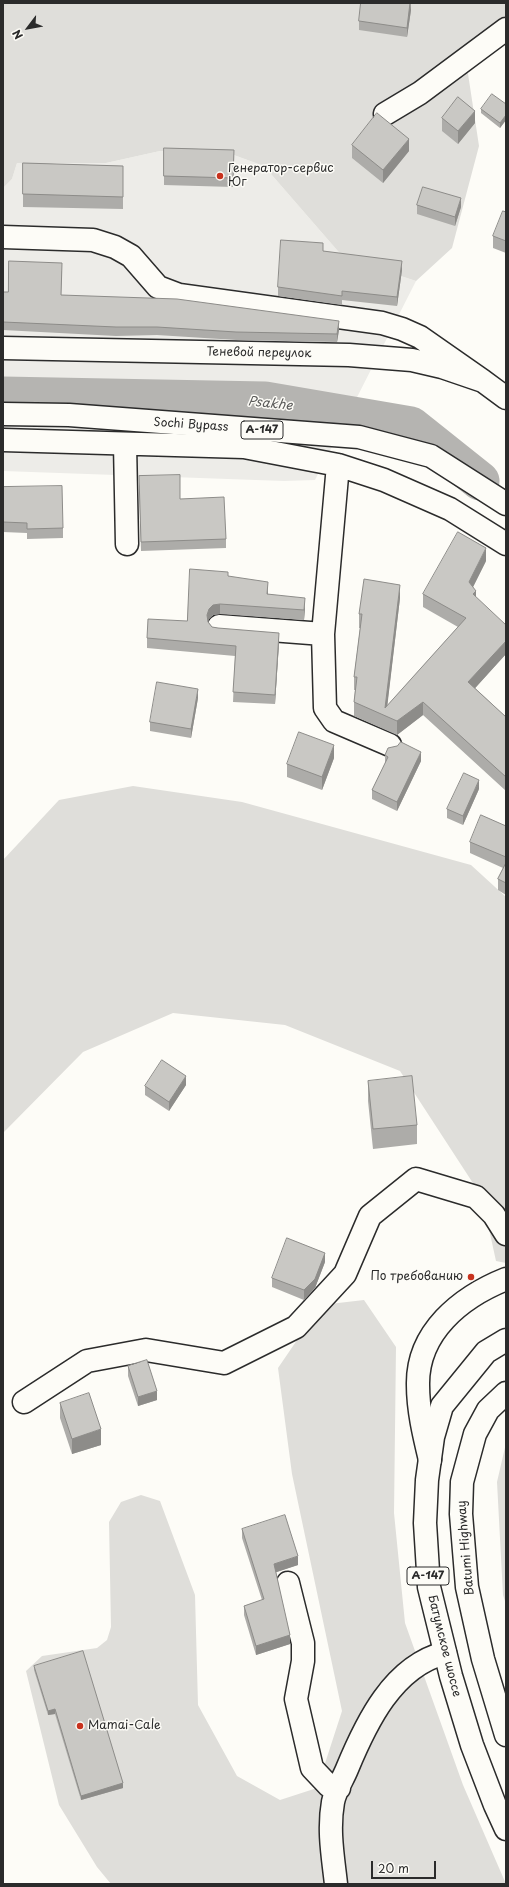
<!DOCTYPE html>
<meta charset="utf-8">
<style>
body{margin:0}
#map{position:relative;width:509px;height:1887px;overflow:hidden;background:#fdfcf7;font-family:"Playpen Sans",sans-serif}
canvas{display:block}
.frame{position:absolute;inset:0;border:4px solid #2b2b2b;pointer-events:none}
.north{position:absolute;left:8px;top:8px;width:40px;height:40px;-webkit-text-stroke:3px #fdfcf7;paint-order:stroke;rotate:238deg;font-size:11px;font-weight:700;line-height:16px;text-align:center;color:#2b2b2b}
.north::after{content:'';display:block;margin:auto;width:14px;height:18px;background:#2b2b2b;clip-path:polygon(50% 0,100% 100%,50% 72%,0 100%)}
.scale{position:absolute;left:371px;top:1861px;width:65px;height:18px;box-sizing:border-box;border:2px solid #2b2b2b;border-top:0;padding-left:5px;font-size:12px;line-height:14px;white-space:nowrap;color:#2b2b2b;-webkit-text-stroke:3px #fdfcf7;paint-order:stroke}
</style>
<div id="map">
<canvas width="509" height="1887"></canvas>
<div class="frame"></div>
<div class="north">N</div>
<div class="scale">20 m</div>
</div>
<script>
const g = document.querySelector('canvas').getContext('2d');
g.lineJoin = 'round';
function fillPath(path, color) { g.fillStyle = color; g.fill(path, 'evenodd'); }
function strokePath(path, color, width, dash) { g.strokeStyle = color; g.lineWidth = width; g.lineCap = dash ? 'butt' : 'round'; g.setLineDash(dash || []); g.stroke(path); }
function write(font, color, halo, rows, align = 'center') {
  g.font = font + ' "Playpen Sans",sans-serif'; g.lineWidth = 3; g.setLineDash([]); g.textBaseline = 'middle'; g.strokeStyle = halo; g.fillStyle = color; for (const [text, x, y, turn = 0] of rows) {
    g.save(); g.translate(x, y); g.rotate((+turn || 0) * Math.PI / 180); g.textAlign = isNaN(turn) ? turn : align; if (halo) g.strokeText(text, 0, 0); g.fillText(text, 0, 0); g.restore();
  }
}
fillPath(new Path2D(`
 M160 151 231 154 264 166 343 257 416 281 315 480 284 481 3 471V188L12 179 17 163H106Z`), '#edece8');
fillPath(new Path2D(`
 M3 3H506V38L465 54 479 146 452 248 416 281 343 257 264 166 231 154 160 151 106 163H17L12 179 3 188Z
 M133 786 242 802 471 865 506 897V1263L496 1261 482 1197 400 1071 285 1025 173 1013 83 1052 3 1133V860L59 800Z
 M364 1300 396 1347 394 1513 405 1623 463 1785 506 1884H111L97 1867 59 1805 26 1671 42 1656 97 1648 107 1640 111 1627 109 1522 121 1502 141 1495 160 1501 195 1595 198 1705 237 1776 280 1800 317 1788 342 1711 292 1474 278 1368 321 1305Z
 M506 1443V1604L503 1595 497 1482Z`), '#dfdeda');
strokePath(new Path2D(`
 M3 396 265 401 411 426 480 481`), '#b5b4b1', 39);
const minor = new Path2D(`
 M385 114 420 93 506 29
 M3 237 93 240 115 247 131 256 158 287 179 295 382 323 402 329 420 337 483 381
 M3 348 349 355 412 360 442 367 483 381 506 398
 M3 440 244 447 338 465 384 480 450 509 506 544
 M125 444 127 544
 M338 465 323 634 325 708 334 721 390 745
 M219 626 323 634
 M24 1402 87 1361 146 1350 224 1363 296 1327 345 1274 370 1216 416 1179 476 1197 494 1215 506 1234
 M430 1460C424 1435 418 1410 418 1385 417 1332 461 1297 506 1279
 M288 1583 303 1643V1661L296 1699 312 1768 329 1786 339 1788
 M336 1884C333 1857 328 1830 333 1802 335 1791 343 1779 347 1769 366 1723 393 1666 445 1653`);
const highway = new Path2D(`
 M3 414 69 415 359 437 431 456 506 504
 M506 1340 486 1352 442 1406 433 1437 427 1480 425 1523 429 1587 451 1676 472 1745 495 1805 506 1829
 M506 1393 488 1410 475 1434 462 1482 461 1514 467 1587 483 1659 506 1735`);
strokePath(minor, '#2b2b2b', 25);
strokePath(highway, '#2b2b2b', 25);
strokePath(minor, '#fdfcf7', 22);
strokePath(highway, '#fdfcf7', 22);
fillPath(new Path2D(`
 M411 3V10L407 37 359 30V21Z
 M506 104V120L500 128 481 113V109Z
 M442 118 475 123 458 144 442 131Z
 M352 145 409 151 383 183 352 158Z
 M164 148 234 150 233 187 164 185Z
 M23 163 123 166V209L23 207Z
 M417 205 461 207 455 226 417 214Z
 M506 212V253L493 248V236Z
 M323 251 402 270 397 306 342 300V305L278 296V287Z
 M62 271 61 295 339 330 337 342 236 340 157 335 116 336 3 330V292H8Z
 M139 485 180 499 226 539V548L141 551Z
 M3 487 63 528V538L27 539V533L3 532Z
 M486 561 473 587 476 598 506 654 475 688 506 717V791L423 715 397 735 354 716V702L355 690H354V677L360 628H359V614L400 598 387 706 458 627 423 607V594Z
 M228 576 268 592V594L305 608 304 620 220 614 213 615 209 619 208 621 212 627 218 628 279 643 275 704 233 702 235 656 147 648V638L187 621Z
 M198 698 191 738 150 731V722Z
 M397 746 421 761 397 811 372 799V790L385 764V755Z
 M334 758 322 790 287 777V764Z
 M479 789 463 825 447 818V809Z
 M506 826V895L498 890V879L503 868 470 853V842Z
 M368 1081 417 1125V1144L373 1149 368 1101Z
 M186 1085 169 1111 145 1095V1086Z
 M325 1262 315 1288 304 1300 272 1287V1278Z
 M128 1366 157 1400 138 1406 128 1376Z
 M60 1403 101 1445 72 1454 60 1418Z
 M242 1529 298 1565 276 1572 290 1644 256 1655 244 1615V1606L262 1600 242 1538Z
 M34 1666 123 1788 81 1800 55 1714 48 1715 34 1670Z`), '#adaca9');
fillPath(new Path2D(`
 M410 3 411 10 407 37V28Z
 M475 111V123L458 144V131Z
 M506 115V120L500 128V123Z
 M409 139V151L383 183V170Z
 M461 198V207L455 226V217Z
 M402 261V270L397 306V297Z
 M339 321V330L337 342V334Z
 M486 548V561L469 595V582Z
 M268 582V592L267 604V594Z
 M400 585V598L386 717 385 708Z
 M476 591V605L473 594Z
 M305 598V608L304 620V610Z
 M220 604V614L213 615 209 619 207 625V615L209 609 213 605Z
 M279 633V643L275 704V695Z
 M506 641V654L468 696V682Z
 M198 689V698L191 738V729Z
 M423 702V715L397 735V721Z
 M334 745V758L322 790V777Z
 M421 752V761L397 811V802Z
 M479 780V789L463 825V816Z
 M186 1076V1085L169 1111V1102Z
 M325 1253V1262L315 1288 304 1300V1290Z
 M157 1391V1400L138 1406V1397Z
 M101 1429V1445L72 1454V1439Z
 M298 1556V1565L274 1573V1564Z
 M290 1635V1644L256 1655V1646Z
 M55 1709V1714L48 1715V1711Z
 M123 1783V1788L81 1800V1796Z`), '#8d8c89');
const building = new Path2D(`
 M361 3H410L407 28 359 21Z
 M492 94 506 104V115L500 123 481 109Z
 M458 97 475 111 458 131 442 118Z
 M377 113 409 139 383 170 352 145Z
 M164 148 234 150 233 178 164 176Z
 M23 163 123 166V197L23 194Z
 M423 187 461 198 455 217 417 205Z
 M503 211 506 212V241L493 236Z
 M281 240 323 243V251L402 261 397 297 342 291V296L278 287Z
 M9 261 62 263 61 295 177 299 339 321 337 334 236 332 157 327H116L3 322V292H8Z
 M180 475V499L224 497 226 539 141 542 139 476Z
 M62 486 63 528 27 529V523L3 522V487Z
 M458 532 486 548 469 582 476 591 473 594 506 625V641L468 682 506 717V777L423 702 397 721 354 702 357 677H354L362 614H359L364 579 400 585 385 708 466 618 423 594Z
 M190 569 228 572V576L268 582 267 594 305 598 304 610 220 604 213 605 209 609 207 615 208 622 212 627 218 628 279 633 275 695 233 692 236 646 147 638 148 619 187 621Z
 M157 682 198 689 191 729 150 722Z
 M299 732 334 745 322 777 287 764Z
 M401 742 421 752 397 802 372 790 388 757 385 755 388 748 397 746Z
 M464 773 479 780 463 816 447 809Z
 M481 815 506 826V857L470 842Z
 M506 863V883L498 879Z
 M162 1060 186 1076 169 1102 145 1086Z
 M412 1076 417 1125 373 1129 368 1081Z
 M287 1238 325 1253 315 1279 304 1290 272 1278Z
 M147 1360 157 1391 138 1397 128 1366Z
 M89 1393 101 1429 72 1439 60 1403Z
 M285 1515 298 1556 274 1564 290 1635 256 1646 244 1606 264 1599 242 1529Z
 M83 1651 123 1783 81 1796 55 1709 48 1711 34 1666Z`);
fillPath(building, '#c9c8c4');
strokePath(building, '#8d8c89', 1);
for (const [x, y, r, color] of [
 [220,176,4,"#c8321e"],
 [471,1277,4,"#c8321e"],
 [80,1726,4,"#c8321e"]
]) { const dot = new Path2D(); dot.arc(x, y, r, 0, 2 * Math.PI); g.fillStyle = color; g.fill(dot); strokePath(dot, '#fdfcf7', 1.5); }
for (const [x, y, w] of [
 [262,430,42],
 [428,1576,42]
]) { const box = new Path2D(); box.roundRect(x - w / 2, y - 9, w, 18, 3); g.fillStyle = '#fdfcf7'; g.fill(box); strokePath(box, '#2b2b2b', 1); }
write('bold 11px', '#2b2b2b', null, [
 ["А-147",262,430],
 ["А-147",428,1576]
]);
write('12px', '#2b2b2b', '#fdfcf7', [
 ["Генератор-сервис",228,169],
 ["Юг",228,183],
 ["По требованию",463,1277,"right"],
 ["Mamai-Cale",88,1726]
], 'left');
write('12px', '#2b2b2b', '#fdfcf7', [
 ["Теневой переулок",259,353,1],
 ["Sochi Bypass",191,425,4],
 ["Batumi Highway",466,1548,-95],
 ["Батумское шоссе",444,1646,76]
]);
write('italic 13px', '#5b5b5a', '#fdfcf7', [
 ["Psakhe",270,404,6]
]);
</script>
